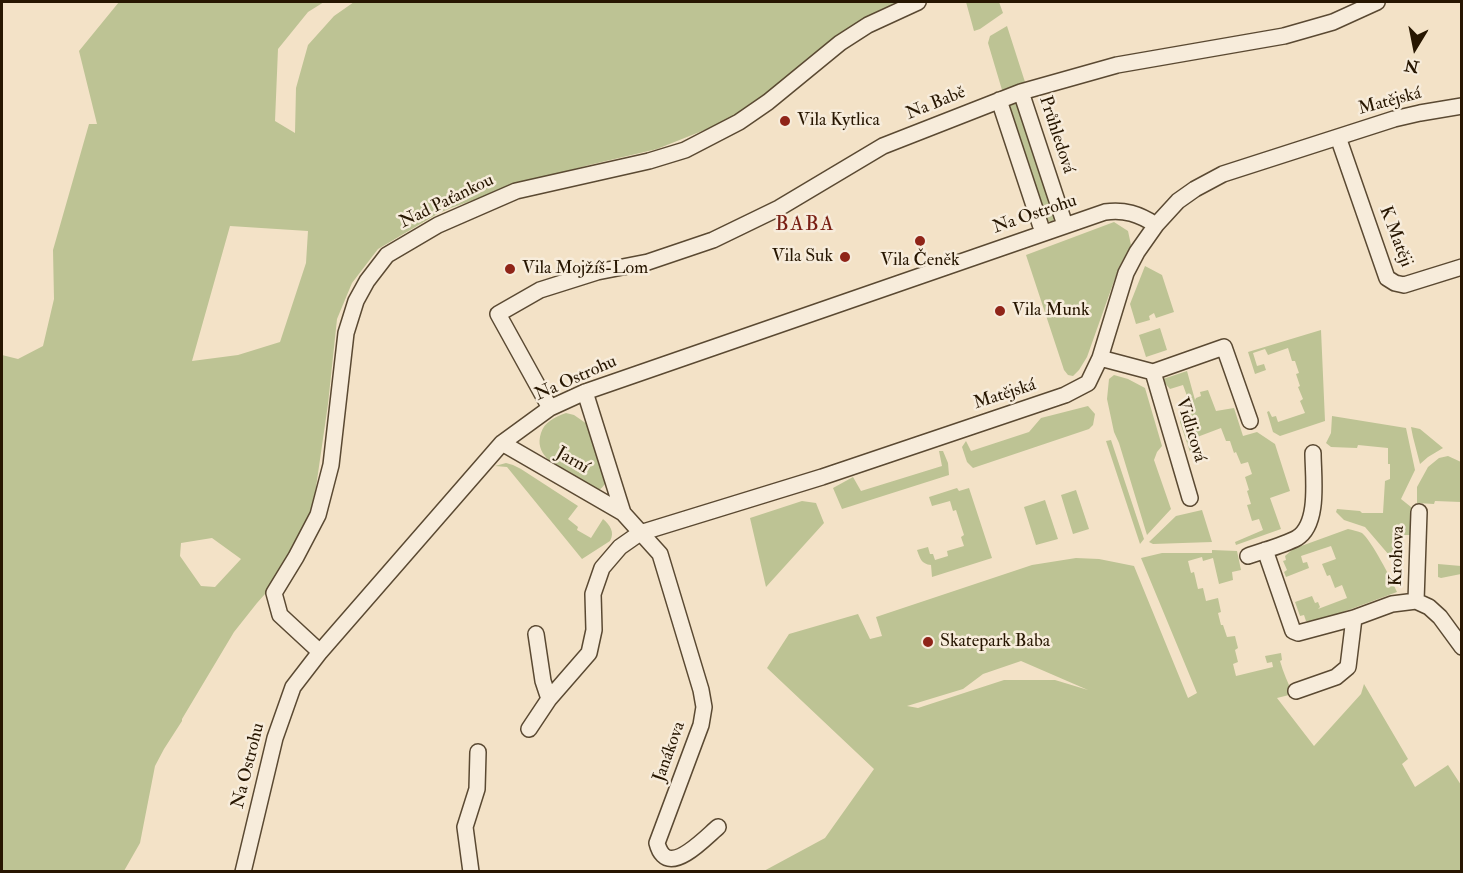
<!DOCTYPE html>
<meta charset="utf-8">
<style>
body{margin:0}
#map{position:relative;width:1463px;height:873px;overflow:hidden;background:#f3e2c7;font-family:"IM FELL Double Pica",serif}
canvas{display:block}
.frame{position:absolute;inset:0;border:3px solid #271601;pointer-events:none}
.north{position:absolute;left:1385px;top:18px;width:60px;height:60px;-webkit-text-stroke:4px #f7ecdb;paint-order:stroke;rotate:190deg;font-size:16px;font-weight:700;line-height:24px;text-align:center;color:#271601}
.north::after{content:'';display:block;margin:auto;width:21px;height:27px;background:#271601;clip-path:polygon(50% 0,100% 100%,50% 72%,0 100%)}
</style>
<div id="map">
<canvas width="1463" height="873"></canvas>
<div class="frame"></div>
<div class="north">N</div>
</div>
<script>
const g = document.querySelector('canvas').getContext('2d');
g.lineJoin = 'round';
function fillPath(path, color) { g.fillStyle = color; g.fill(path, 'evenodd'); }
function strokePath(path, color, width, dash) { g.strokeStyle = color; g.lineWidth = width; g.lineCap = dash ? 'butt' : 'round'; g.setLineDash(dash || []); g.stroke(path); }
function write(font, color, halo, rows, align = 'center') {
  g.font = font + ' "IM FELL Double Pica",serif'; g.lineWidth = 5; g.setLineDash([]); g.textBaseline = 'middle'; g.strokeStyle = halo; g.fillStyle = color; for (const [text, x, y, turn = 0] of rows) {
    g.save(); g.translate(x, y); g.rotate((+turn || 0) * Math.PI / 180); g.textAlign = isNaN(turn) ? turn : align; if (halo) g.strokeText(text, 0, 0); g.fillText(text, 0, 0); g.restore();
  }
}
fillPath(new Path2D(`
 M119 2H324L308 12 278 49 275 121 295 133 296 88 308 45 334 16 354 2H898L863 19 823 47 745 110 712 127 657 149 589 165 516 185 451 208 439 213 378 249 352 283 337 319 328 404 312 515 281 576 257 603 234 632 182 719V721L164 749 155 766 140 843 124 871 2 872V355L18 359 43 346 54 299 53 250 89 124H97L79 51ZM230 226 308 231 306 263 280 342 238 355 192 361ZM212 538 241 559 215 587 201 586 180 556 181 543Z
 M966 2H999L1003 13 980 29 974 31Z
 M1007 26 1025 82 1002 90 988 43 990 36Z
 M1014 101 1018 102 1056 216 1052 222 1046 220 1009 108 1010 104Z
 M1114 222 1128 231 1131 245 1119 267 1087 357 1079 370 1073 376 1068 375 1064 370 1026 255Z
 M1145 266 1162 275 1174 312 1156 318 1154 313 1149 316 1150 320 1136 324 1130 304Z
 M1160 328 1167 350 1146 357 1139 335Z
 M1321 330 1325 421 1280 436 1273 432 1267 412 1269 411 1272 417 1276 416 1278 422 1305 413 1300 401 1303 399 1298 387 1300 386 1296 374 1299 373 1295 361H1292L1288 348 1268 355 1265 349 1253 353 1257 366 1264 364 1266 370 1255 374 1248 352Z
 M1187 371 1195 400 1196 398 1201 396 1200 392 1208 390 1216 411 1234 408 1243 436 1257 432 1275 444 1290 491 1270 498 1281 529 1236 545 1235 542 1263 530 1259 519 1252 521 1247 505 1251 504 1247 491 1249 490 1245 477 1252 474 1248 462 1241 464 1236 452 1234 453 1230 441H1226L1221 428 1192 439 1194 444 1198 443 1200 450 1192 453 1190 452 1180 422 1181 412 1194 408 1195 406 1191 407 1183 385 1170 389 1163 381V379Z
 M1114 375 1128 379 1145 388 1162 446 1157 452 1154 460 1171 509 1147 535 1119 443 1114 432 1107 399 1109 379Z
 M1088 406 1095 414 1093 425 1089 429 973 468 967 462 962 447 966 441 971 451 1029 432 1041 418Z
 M566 413 574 415 587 424 606 481C604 486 602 489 597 490 587 484 577 479 568 473 553 464 534 454 541 433 544 422 555 417 566 413Z
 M1332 416 1406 428 1415 470 1401 499 1411 507V535H1400L1395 562 1365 527 1344 520 1336 512 1337 509 1360 511 1362 513H1383L1385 481 1390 479V464H1388V448L1358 445 1357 448 1331 447 1326 443 1331 433Z
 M1411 427 1420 429 1443 448 1428 457 1420 464 1413 437Z
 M1111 440 1144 539 1140 544 1106 441Z
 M939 451H943L948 463 949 475 842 509 833 488 853 477 861 491 942 466Z
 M1448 456 1461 462V502L1435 501 1434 504 1417 503V487L1428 467 1439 458Z
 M506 463 513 465 521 469 578 506 568 519 578 527 577 530 591 538 603 519C610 525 615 532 610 541L582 559 507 467 495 466Z
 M957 488 959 491 969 488 992 558 932 577 931 565C921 564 920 558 917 550L928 547 930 554H933L935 560 948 556 947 551 964 546 961 537 964 535 956 510 953 511 950 501 932 506 929 497Z
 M1076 490 1089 529 1073 534 1061 495Z
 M1045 500 1058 539 1036 545 1024 507Z
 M802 501 816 503 824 523 766 587 750 518Z
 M1202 510 1212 542 1153 544 1149 542 1176 516Z
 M1348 529C1352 530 1358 531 1362 533 1371 540 1392 580 1397 592L1316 622 1306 621 1304 615 1300 616 1295 602 1312 596 1315 603 1318 602 1320 607 1318 609 1347 598 1342 585 1335 588 1330 575 1327 576 1322 564 1336 559 1331 546 1301 556 1303 563 1307 562 1309 568 1286 577 1284 572 1287 570 1283 561 1286 560 1285 556 1293 549Z
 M1212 550 1237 551 1241 570 1232 572 1233 580 1219 584 1213 558 1203 561 1202 557 1188 561 1191 573 1194 572 1198 589 1203 588 1206 601 1218 598 1221 612 1218 613 1221 625H1223L1227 637 1235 636 1238 648 1235 650 1238 662 1233 664 1236 676 1273 667 1272 662 1267 663 1265 656 1281 653 1282 660 1280 661C1283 672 1288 683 1293 694L1277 698 1314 746 1361 694 1364 684 1408 759 1402 764 1415 787 1448 765 1461 785V871L762 872 825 838 874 769 767 668 789 634 858 614 870 639 882 636 876 617 1032 565 1076 558 1099 559 1134 566 1188 698 1197 693 1141 558 1162 553H1212ZM1021 661 1088 690 1055 680H1004L918 708 907 706 963 689 983 674Z
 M1438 564 1461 566V574L1441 578 1438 577Z`), '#bdc394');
const street = new Path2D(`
 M1021 92 1065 225
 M999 100 1043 233
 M1338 137 1387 278 1395 283 1404 285 1462 267
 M1100 358 1153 372 1190 498
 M1153 372 1224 347 1250 421
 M585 392 623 513
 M550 408 498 314 540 290 597 272 648 262 713 240 779 208 883 146 1021 92 1117 65 1284 36 1333 22 1377 2
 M502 443 623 513 660 554 701 690 704 707 701 725 657 843C658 847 660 852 663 855 677 869 707 836 718 827
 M1265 550 1293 631 1298 633 1354 618 1392 604 1416 601 1429 607 1440 617 1462 647
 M1248 556C1262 551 1284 545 1297 538 1320 524 1313 476 1313 453
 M1416 601 1419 512
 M536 634 543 681 549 699
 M320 652 280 615 274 593 296 557 318 515 331 465 346 333 356 301 367 281 387 255 438 225 516 191 649 161 685 150 739 122 768 102 840 43 868 25 918 2
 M1296 691 1336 677 1348 667 1354 618
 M529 729 549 699 589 653 594 630 593 594 602 568 620 547 640 533 822 477 1065 395 1088 383 1100 358 1126 273 1137 252 1156 225 1178 201 1195 189 1223 174 1394 119 1420 113 1462 106
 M243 872 275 738 293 687 320 652 502 443 550 408 585 392 1105 212C1124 209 1139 214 1156 225
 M471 872 465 827 477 789 478 752`);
strokePath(street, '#5a4932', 18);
strokePath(street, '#f7ecdb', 15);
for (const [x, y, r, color] of [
 [785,121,6,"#8f2418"],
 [920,241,6,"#8f2418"],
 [845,257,6,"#8f2418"],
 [510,269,6,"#8f2418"],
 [1000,311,6,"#8f2418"],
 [928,642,6,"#8f2418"]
]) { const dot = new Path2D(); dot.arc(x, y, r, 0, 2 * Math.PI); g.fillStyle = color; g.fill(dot); strokePath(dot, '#f7ecdb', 2); }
write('18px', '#271601', '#f7ecdb', [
 ["Matějská",1390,102,-15],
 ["Na Babě",936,104,-22],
 ["Průhledová",1056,135,72],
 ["Nad Paťankou",447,202,-26],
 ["Na Ostrohu",1035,215,-19],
 ["K Matěji",1395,237,69],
 ["Na Ostrohu",576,379,-24],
 ["Matějská",1005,395,-18],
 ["Vidlicová",1190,430,73],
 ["Jarní",572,461,30],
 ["Krohova",1398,556,-88],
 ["Janákova",670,752,-70],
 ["Na Ostrohu",249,766,-76]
]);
write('18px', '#271601', '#f7ecdb', [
 ["Vila Kytlica",797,121],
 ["Vila Suk",833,257,"right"],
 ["Vila Čeněk",920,261,"center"],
 ["Vila Mojžíš-Lom",522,269],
 ["Vila Munk",1012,311],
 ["Skatepark Baba",940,642]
], 'left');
g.letterSpacing = '1.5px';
write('21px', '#7a1f14', '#f7ecdb', [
 ["BABA",805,225]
]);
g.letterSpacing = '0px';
</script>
